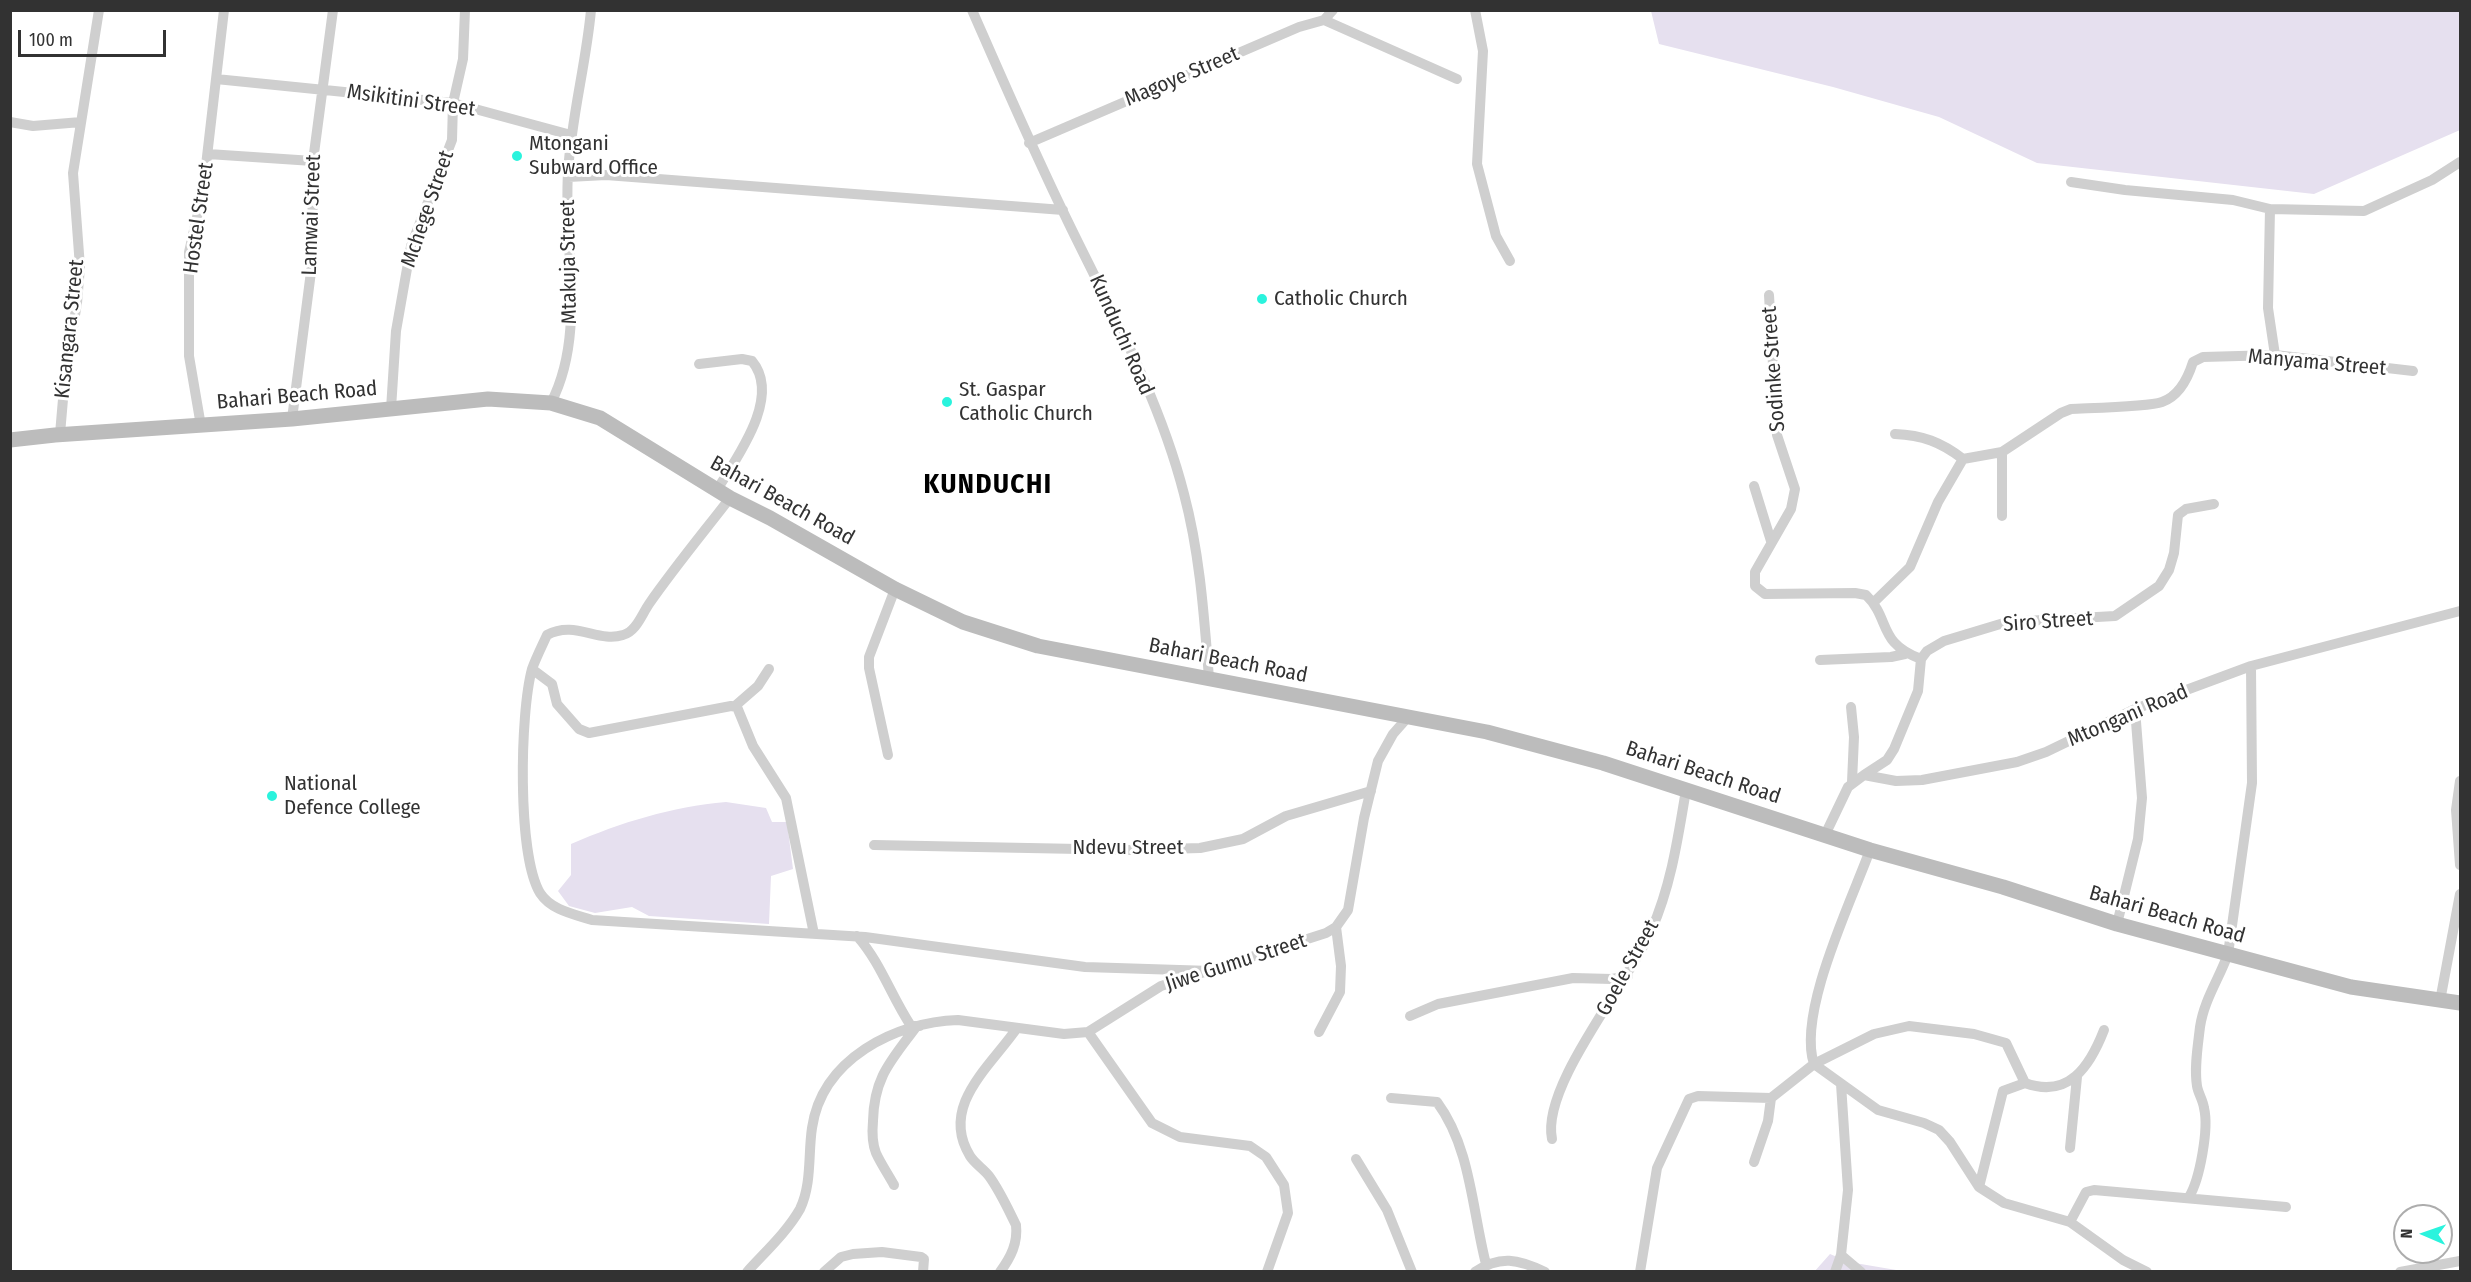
<!DOCTYPE html>
<style>
body{margin:0}
#map{position:relative;width:2471px;height:1282px;overflow:hidden;background:#fff;font-family:"Fira Sans Condensed",sans-serif}
canvas{display:block}
.frame{position:absolute;inset:0;border:12px solid #323232;pointer-events:none}
.north{position:absolute;left:2393px;top:1204px;width:60px;height:60px;box-sizing:border-box;background:#fff;border:2px solid #adadad;border-radius:50%;rotate:272deg;font-size:16px;font-weight:700;line-height:24px;text-align:center;color:#323232}
.north::after{content:'';display:block;margin:auto;width:21px;height:27px;background:#2af3dd;clip-path:polygon(50% 0,100% 100%,50% 72%,0 100%)}
.scale{position:absolute;left:18px;top:30px;width:148px;height:27px;box-sizing:border-box;border:3px solid #323232;border-top:0;padding-left:8px;font-size:18px;line-height:21px;white-space:nowrap;color:#323232;-webkit-text-stroke:4px #fff;paint-order:stroke}
</style>
<div id="map">
<canvas width="2471" height="1282"></canvas>
<div class="frame"></div>
<div class="north">N</div>
<div class="scale">100 m</div>
</div>
<script>
const g = document.querySelector('canvas').getContext('2d');
g.lineJoin = 'round';
function fillPath(path, color) { g.fillStyle = color; g.fill(path, 'evenodd'); }
function strokePath(path, color, width, dash) { g.strokeStyle = color; g.lineWidth = width; g.lineCap = dash ? 'butt' : 'round'; g.setLineDash(dash || []); g.stroke(path); }
function write(font, color, halo, rows, align = 'center') {
  g.font = font + ' "Fira Sans Condensed",sans-serif'; g.lineWidth = 6; g.setLineDash([]); g.textBaseline = 'middle'; g.strokeStyle = halo; g.fillStyle = color; for (const [text, x, y, turn = 0] of rows) {
    g.save(); g.translate(x, y); g.rotate((+turn || 0) * Math.PI / 180); g.textAlign = isNaN(turn) ? turn : align; if (halo) g.strokeText(text, 0, 0); g.fillText(text, 0, 0); g.restore();
  }
}
fillPath(new Path2D(`
 M1651 11H2460V130L2314 194 2037 163 1939 117 1833 87 1659 44Z
 M726 802 766 808 772 822H787L793 869 771 876 769 924 649 916 632 907 595 913 569 906 558 891 571 875V844C622 822 671 807 726 802Z
 M1830 1254 1849 1262 1902 1271 1814 1272Z`), '#e6e0ef');
strokePath(new Path2D(`
 M972 10C1004 83 1035 155 1070 226 1112 312 1160 400 1184 494 1200 554 1204 616 1209 678
 M1475 10 1483 51 1477 164 1496 236 1510 261
 M1324 20 1457 79
 M216 79 453 103 571 135
 M10 122 33 126 81 122
 M1029 143 1299 27 1324 20 1333 10
 M208 154 313 161
 M568 177 606 175 1063 210
 M2071 182 2125 190 2233 200 2270 209 2364 211 2432 180 2460 162
 M2270 209 2268 308 2275 355
 M1769 295 1777 435 1795 489 1791 509 1755 572V586L1765 594 1855 593 1866 595C1891 619 1877 643 1921 659
 M699 364 742 359 752 361C782 397 737 457 717 490
 M551 403C587 333 563 249 568 173 571 118 586 65 591 10
 M391 409 396 331 411 246 452 140 453 103 463 59 465 10
 M292 419 312 264 313 161 333 10
 M201 426 189 356V252L203 191 224 10
 M60 434 65 376 77 303 80 267 73 173 99 10
 M1895 434C1922 435 1941 442 1963 459
 M1754 486 1771 541
 M730 498C703 533 674 568 649 604 642 614 636 632 623 635 598 643 575 620 547 635 542 646 536 658 532 669 520 713 517 854 540 893 551 910 573 914 592 920L865 937 1085 967 1211 971
 M2002 516V452
 M1873 603 1910 567 1938 502 1963 459 2002 452 2061 413 2071 409C2089 408 2148 407 2162 402 2179 396 2188 378 2193 362L2203 357 2275 355 2413 371
 M1820 660 1891 657 1905 654
 M532 669 552 684 557 704 579 729 589 733 731 706 737 707 753 746 786 798 814 934
 M735 706 758 686 769 669
 M1851 707 1854 737 1852 782
 M888 755 869 668V657L895 589
 M1864 775 1887 760 1894 749 1918 691 1921 659 1927 651 1944 641 2007 622 2115 616 2159 586 2169 570 2174 553 2178 515 2186 509 2214 504
 M2460 781 2456 810 2460 865
 M1825 835 1848 787 1864 775 1896 781 1922 780 2017 762 2046 752 2135 709 2251 666 2460 611
 M874 845 1131 850 1200 848 1243 839 1286 816 1371 791
 M1870 850C1851 902 1797 1013 1814 1064L1878 1110 1924 1123 1939 1130 1950 1142 1979 1187 2004 1203 2070 1222 2123 1260 2147 1272
 M2117 924 2138 839 2142 798 2135 709
 M857 936C881 963 891 996 911 1026H920
 M2440 1001 2460 894
 M1410 1016 1438 1004 1573 978 1612 979 1628 976
 M1088 1032 1152 1123 1180 1137 1250 1146 1266 1157 1284 1185 1288 1213 1267 1272
 M1319 1032 1340 992 1341 966 1336 927
 M1391 1098 1437 1102C1471 1148 1472 1210 1486 1264
 M1552 1139C1541 1086 1628 983 1651 931 1671 886 1678 838 1686 790
 M2070 1148 2077 1077
 M1356 1159 1387 1210 1412 1272
 M1754 1162 1768 1121 1771 1098
 M894 1185C888 1174 881 1164 876 1153 872 1143 872 1132 873 1121 874 1077 891 1061 916 1027
 M1979 1187 2003 1091 2025 1083C2069 1099 2090 1066 2104 1030
 M2189 1197C2200 1179 2209 1128 2204 1108 2203 1100 2198 1093 2197 1086 2194 1067 2198 1045 2200 1027 2204 1000 2219 979 2228 954L2252 783 2251 666
 M2070 1222 2086 1192 2094 1190 2286 1207
 M1841 1255 1861 1272
 M747 1272C765 1252 787 1232 800 1209 812 1184 808 1154 812 1128 822 1059 895 1022 958 1020L1064 1034 1088 1032 1161 986 1326 933 1336 927 1348 910 1364 818 1378 761 1393 734 1408 717
 M824 1272 841 1257 853 1254 882 1252 921 1257 924 1259 923 1272
 M1000 1272C1011 1257 1018 1243 1016 1225 1008 1209 1000 1191 989 1176 984 1169 975 1164 970 1156 939 1106 991 1066 1017 1028
 M1475 1272C1500 1255 1518 1259 1545 1272
 M1640 1272 1657 1168 1689 1099 1698 1096 1771 1098 1814 1064 1874 1034 1909 1026 1974 1034 2006 1043 2025 1083
 M1835 1272 1841 1255 1848 1190 1841 1084
 M2400 1272 2460 1261`), '#cfcfcf', 10);
strokePath(new Path2D(`
 M10 440 55 435 292 419 488 399 551 403 600 418 730 498 770 518 895 589 963 622 1038 646 1487 732 1603 763 1870 850 2003 887 2117 924 2351 987 2460 1003`), '#bcbcbc', 15);
for (const [x, y, r, color] of [
 [517,156,6,"#2af3dd"],
 [1262,299,6,"#2af3dd"],
 [947,402,6,"#2af3dd"],
 [272,796,6,"#2af3dd"]
]) { const dot = new Path2D(); dot.arc(x, y, r, 0, 2 * Math.PI); g.fillStyle = color; g.fill(dot); strokePath(dot, '#fff', 2); }
write('21px', '#323232', '#fff', [
 ["Magoye Street",1182,77,-23],
 ["Msikitini Street",411,101,8],
 ["Mchege Street",428,209,-71],
 ["Lamwai Street",312,215,-88],
 ["Hostel Street",199,218,-82],
 ["Mtakuja Street",569,262,-91],
 ["Kisangara Street",70,329,-84],
 ["Kunduchi Road",1121,335,66],
 ["Manyama Street",2317,363,5],
 ["Sodinke Street",1774,369,-94],
 ["Bahari Beach Road",297,396,-5],
 ["Bahari Beach Road",782,501,29],
 ["Siro Street",2048,622,-4],
 ["Bahari Beach Road",1228,661,11],
 ["Mtongani Road",2128,716,-23],
 ["Bahari Beach Road",1703,773,18],
 ["Ndevu Street",1128,848],
 ["Bahari Beach Road",2167,915,16],
 ["Jiwe Gumu Street",1236,963,-18],
 ["Goele Street",1628,968,-61]
]);
write('21px', '#323232', '#fff', [
 ["Mtongani",529,144],
 ["Subward Office",529,168],
 ["Catholic Church",1274,299],
 ["St. Gaspar",959,390],
 ["Catholic Church",959,414],
 ["National",284,784],
 ["Defence College",284,808]
], 'left');
g.letterSpacing = '1.5px';
write('bold 27px', '#000', '#fff', [
 ["KUNDUCHI",988,485]
]);
g.letterSpacing = '0px';
</script>
